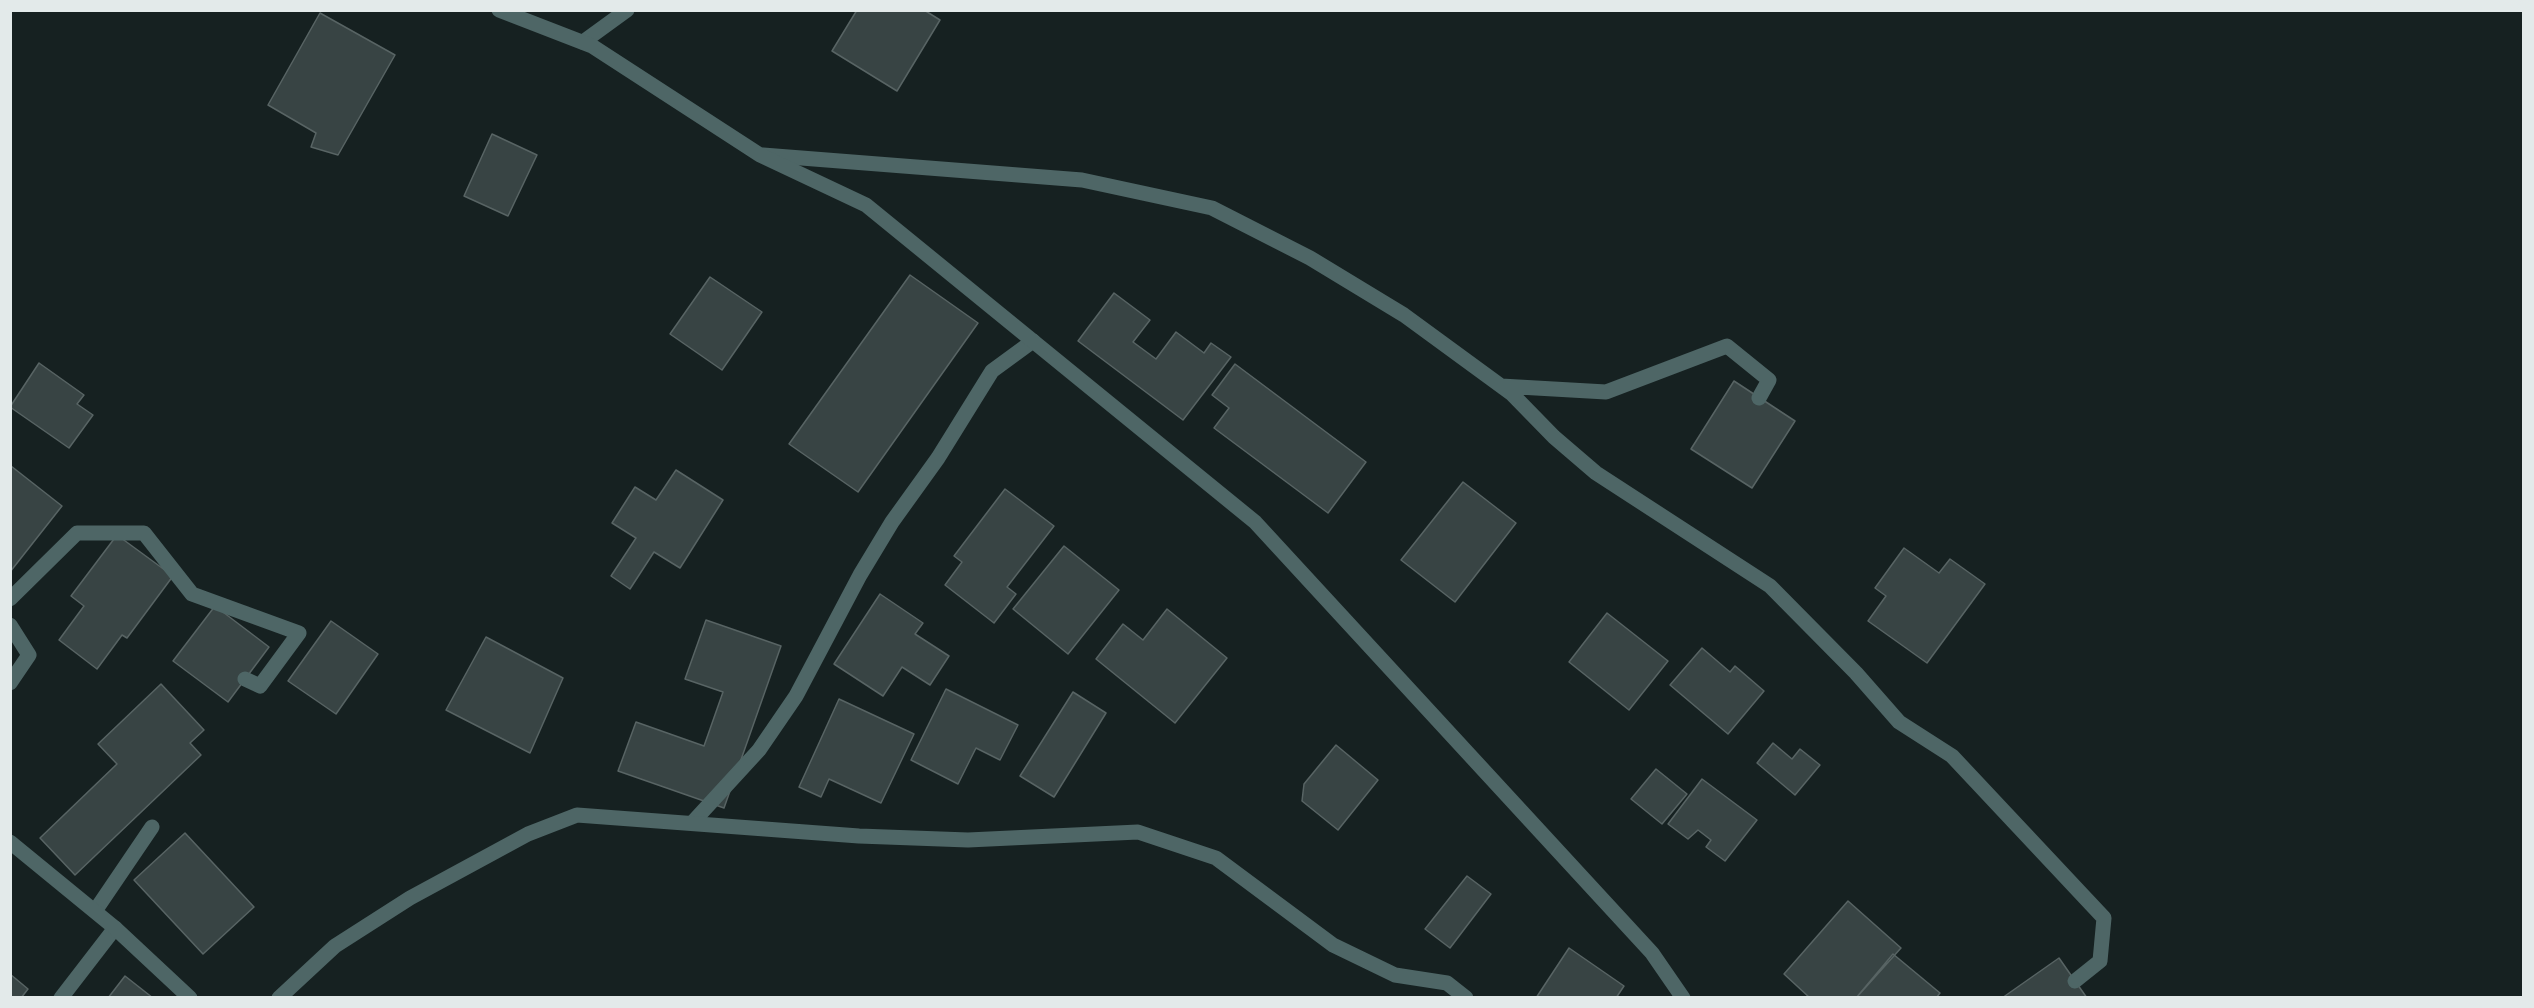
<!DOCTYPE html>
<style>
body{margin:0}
#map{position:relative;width:2534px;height:1008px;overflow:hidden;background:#162121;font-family:Figtree,sans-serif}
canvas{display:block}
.frame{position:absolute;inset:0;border:12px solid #e3eaea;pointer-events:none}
</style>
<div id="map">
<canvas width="2534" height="1008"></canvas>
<div class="frame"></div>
</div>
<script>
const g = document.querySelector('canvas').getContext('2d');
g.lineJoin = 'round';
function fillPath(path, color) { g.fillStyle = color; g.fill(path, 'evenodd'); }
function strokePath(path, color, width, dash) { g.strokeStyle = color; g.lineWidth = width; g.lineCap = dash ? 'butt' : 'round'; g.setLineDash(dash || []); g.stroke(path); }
const building = new Path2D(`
 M857 10H924L940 20 897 91 832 51Z
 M320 13 395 55 338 155 311 147 316 133 268 105Z
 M492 134 537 155 508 216 464 196Z
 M910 275 978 323 858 492 789 444Z
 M710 277 762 312 722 370 670 334Z
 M1114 293 1150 320 1133 342 1156 359 1176 332 1204 353 1211 343 1231 357 1183 420 1078 341Z
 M39 363 84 395 77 404 93 415 69 448 10 407Z
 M1235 364 1366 462 1328 513 1214 428 1229 408 1212 395Z
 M1734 381 1795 421 1752 488 1691 449Z
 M11 466 62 506 10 572V468Z
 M676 470 723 500 680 568 654 552 630 589 611 576 636 538 612 523 635 487 656 500Z
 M1463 482 1516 523 1455 602 1401 560Z
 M1005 489 1054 526 1007 587 1016 594 994 623 945 585 962 562 954 556Z
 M117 535 173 576 127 638 122 635 97 669 59 640 84 606 71 596Z
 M1064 546 1119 590 1068 654 1013 609Z
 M1904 548 1939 573 1950 559 1985 584 1927 663 1868 621 1886 596 1875 588Z
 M880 594 923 623 915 634 949 656 930 685 902 667 883 696 834 664Z
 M215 606 269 647 228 702 173 661Z
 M1167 609 1227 658 1175 723 1096 659 1123 624 1143 640Z
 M1607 613 1668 661 1629 710 1569 662Z
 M706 620 781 646 724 808 618 771 636 722 704 746 723 692 685 679Z
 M331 621 378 654 336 714 288 681Z
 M486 637 563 678 530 753 446 710Z
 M1702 648 1730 672 1735 666 1764 691 1728 734 1670 685Z
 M161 684 204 730 190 743 201 755 75 875 40 838 117 764 98 744Z
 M946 689 1018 725 1000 760 976 748 958 784 911 760Z
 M1073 692 1106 713 1054 797 1020 776Z
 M839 699 914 734 881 803 829 779 821 797 799 787Z
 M1773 743 1792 759 1800 749 1820 765 1795 795 1757 763Z
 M1336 745 1378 780 1338 830 1302 801 1304 784Z
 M1656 769 1687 794 1662 824 1631 799Z
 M1702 779 1757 820 1725 861 1706 847 1711 840 1698 830 1688 839 1668 824Z
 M185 833 254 907 203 954 134 880Z
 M1467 876 1491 894 1450 948 1425 929Z
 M1848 901 1901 948 1856 998H1810L1784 974Z
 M1569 948 1624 986 1616 998H1536Z
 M1893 954 1940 993 1936 998H1856Z
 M2059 958 2087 998H2002Z
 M10 974 28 989 21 998H10Z
 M125 976 153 998H108Z`);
fillPath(building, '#384444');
strokePath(building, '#586464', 1.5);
strokePath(new Path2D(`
 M583 42 627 10
 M763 155 1082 180 1212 208 1310 258 1404 315 1512 394 1554 437 1596 473 1770 586 1856 673 1899 722 1952 756 2104 918 2100 961 2075 981
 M1501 386 1606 392 1727 346 1769 380 1759 398
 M10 599 77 533H144L192 594 299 633 260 686 245 679
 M692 823 759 750 796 696 860 575 892 522 938 458 992 371 1033 341
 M95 911 152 827
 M61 998 115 928`), '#4e6666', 15);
strokePath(new Path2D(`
 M499 10 592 46 760 155 866 205 1255 522 1652 953 1683 998
 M10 625 29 655 10 683
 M10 842 115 928 190 998
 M279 998 335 946 410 898 528 834 577 815 859 836 968 840 1138 832 1216 858 1333 945 1395 975 1447 983 1466 998`), '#4e6666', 15);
</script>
